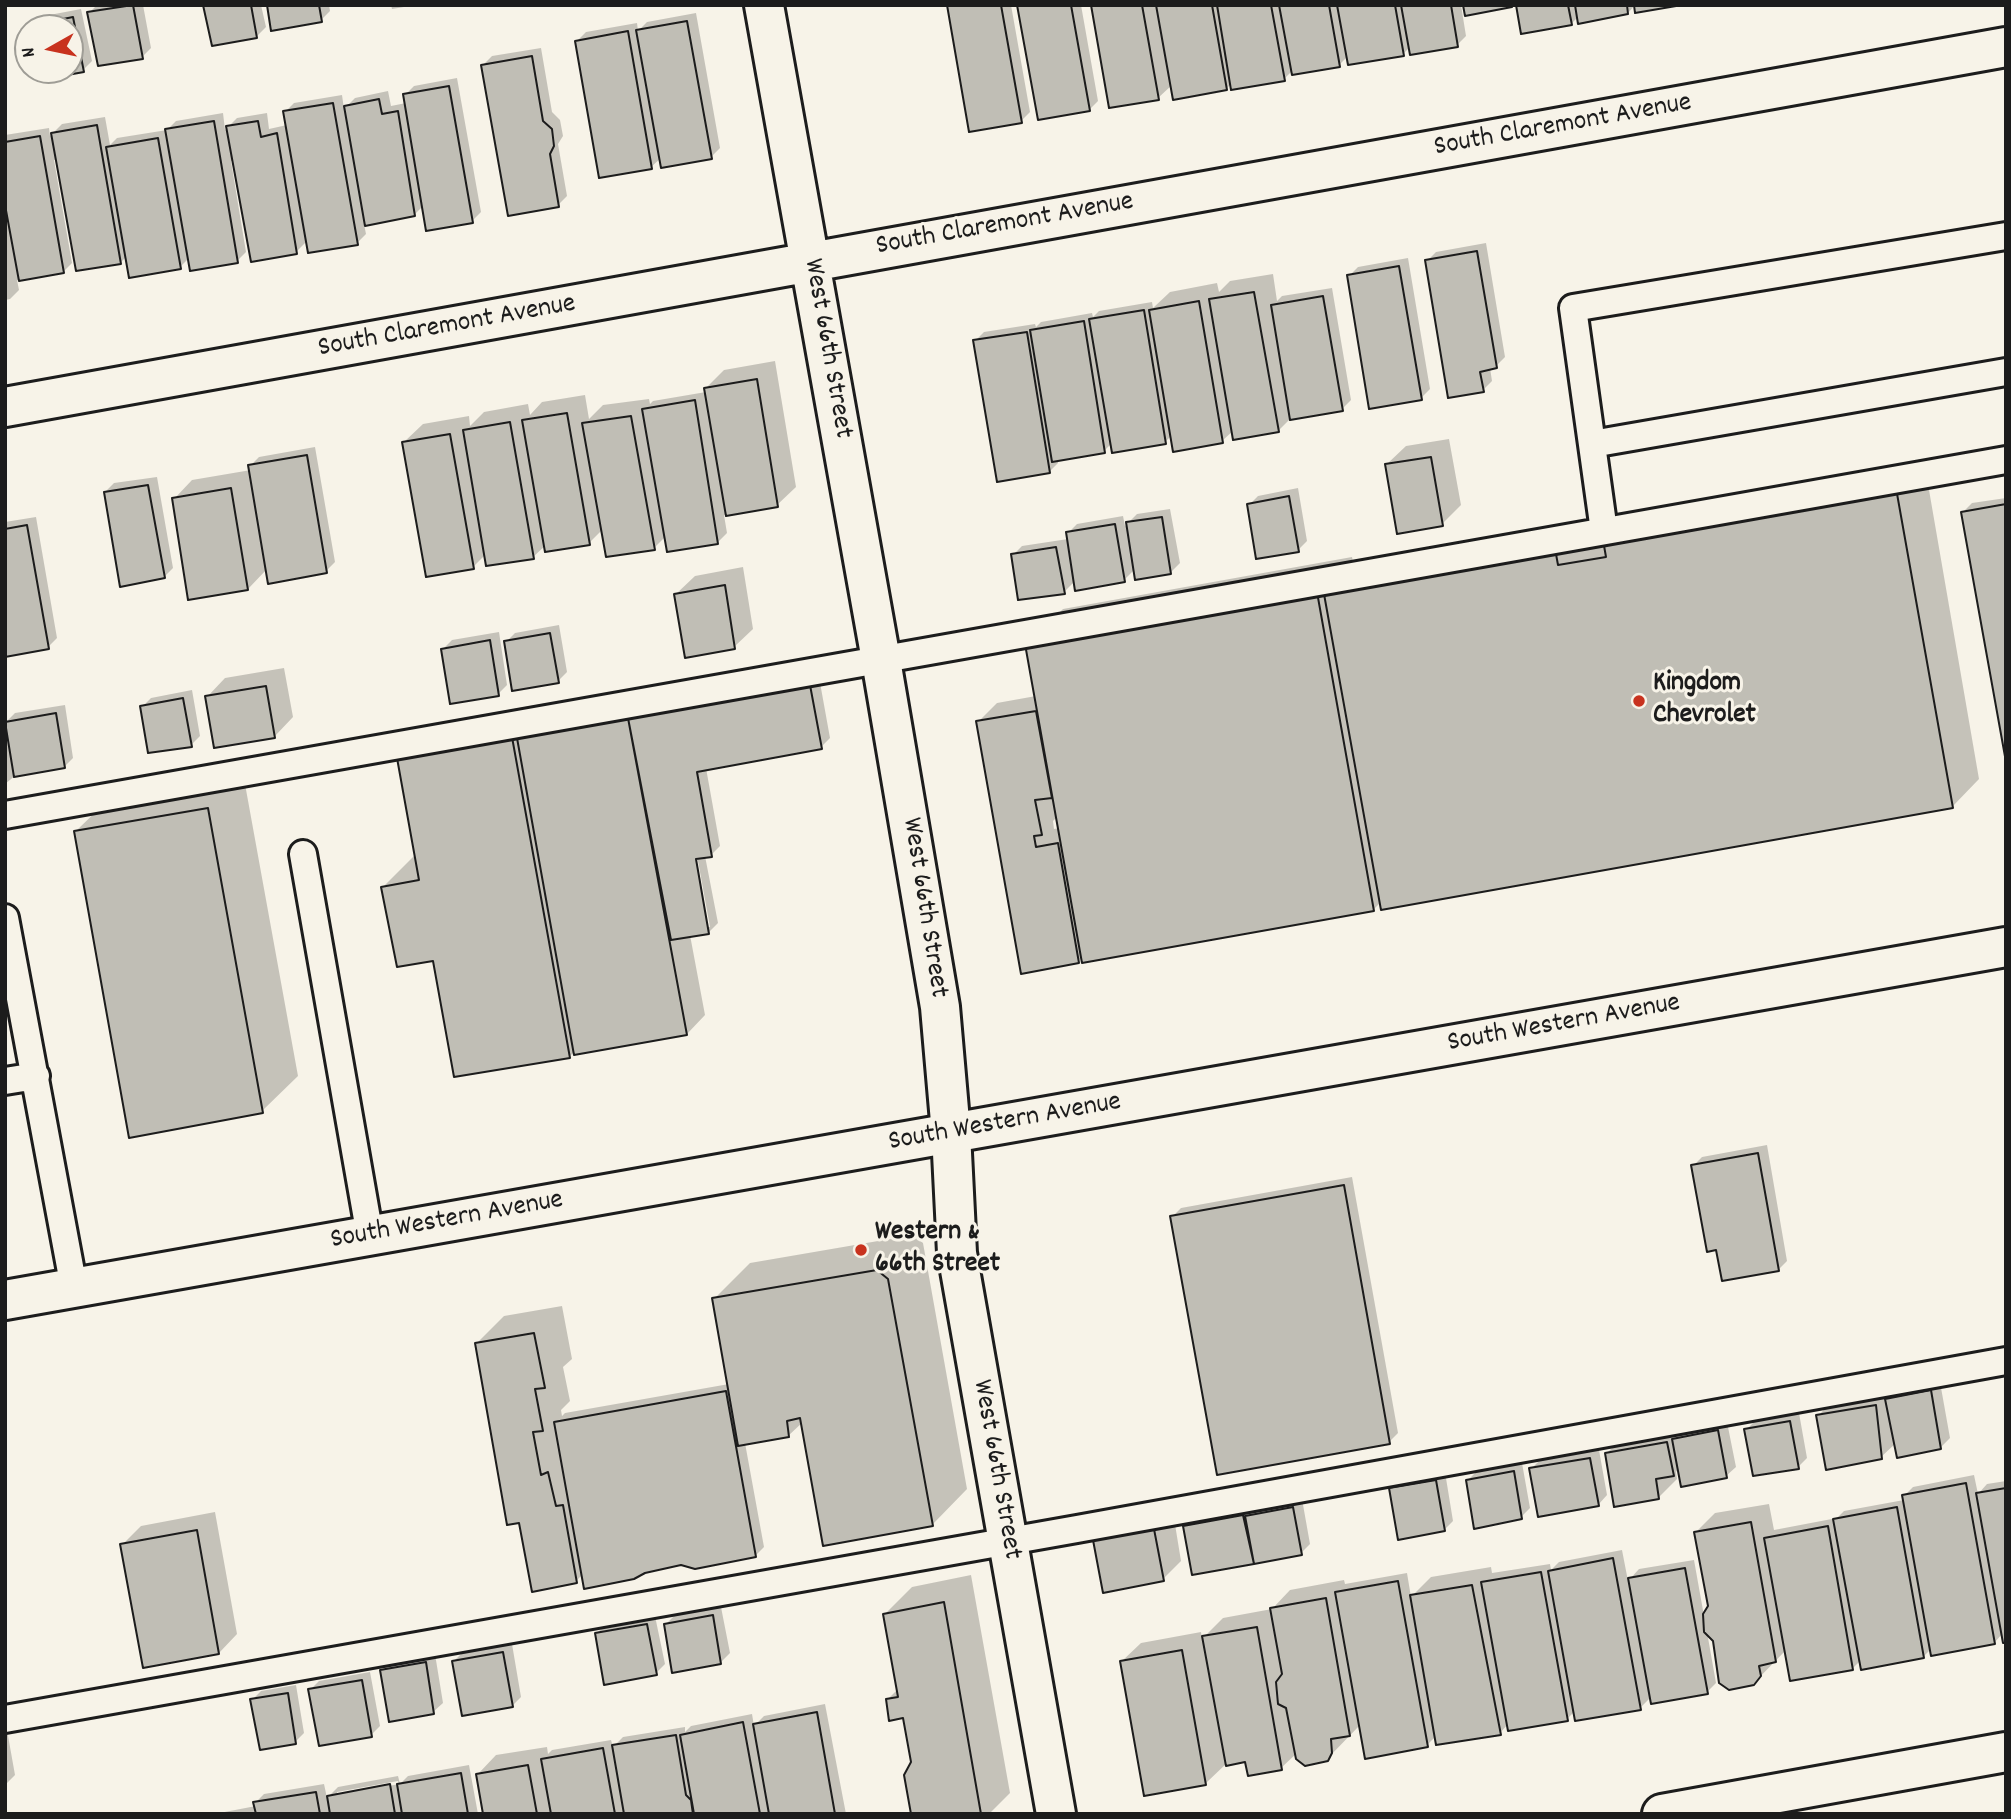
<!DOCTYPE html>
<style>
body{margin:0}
#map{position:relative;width:2011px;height:1819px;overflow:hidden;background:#f7f3e8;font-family:Dekko,sans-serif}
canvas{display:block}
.frame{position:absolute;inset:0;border:7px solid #1c1c1c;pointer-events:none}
.north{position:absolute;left:14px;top:14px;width:70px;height:70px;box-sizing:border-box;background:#f7f3e8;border:2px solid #9f9d96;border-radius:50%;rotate:261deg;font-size:19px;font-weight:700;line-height:28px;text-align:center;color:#1c1c1c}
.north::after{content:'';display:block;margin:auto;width:24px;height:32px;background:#c8321e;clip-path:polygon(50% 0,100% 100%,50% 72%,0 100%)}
</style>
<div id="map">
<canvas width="2011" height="1819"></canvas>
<div class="frame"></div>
<div class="north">N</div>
</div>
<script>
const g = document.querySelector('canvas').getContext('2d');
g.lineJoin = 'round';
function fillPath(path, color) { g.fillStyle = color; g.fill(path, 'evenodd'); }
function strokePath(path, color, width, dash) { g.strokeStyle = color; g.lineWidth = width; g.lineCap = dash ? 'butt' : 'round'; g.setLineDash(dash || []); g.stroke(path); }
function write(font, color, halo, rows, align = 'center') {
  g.font = font + ' Dekko,sans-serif'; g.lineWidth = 6; g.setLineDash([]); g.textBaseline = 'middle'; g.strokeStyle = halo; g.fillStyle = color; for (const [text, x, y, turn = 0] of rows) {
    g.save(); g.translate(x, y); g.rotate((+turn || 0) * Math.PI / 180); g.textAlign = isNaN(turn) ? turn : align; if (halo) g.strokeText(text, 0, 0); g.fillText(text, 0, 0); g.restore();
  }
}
fillPath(new Path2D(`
 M97 5H143L151 48 142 57 89 13Z
 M205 5H261L266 27 257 36Z
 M269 5H329L330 11 321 20Z
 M391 5H416L392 9Z
 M949 5H1011L1030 112 1021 121Z
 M1019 5H1081L1098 101 1089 110Z
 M1093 5H1461L1466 36 1457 45 1410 47 1403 54 1348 56 1339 65 1293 70 1284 79 1232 83 1226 89 1172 85 1158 98Z
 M1517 5H1635L1628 13 1579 16 1571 24Z
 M81 9 92 61 83 70H39H70V28L30 26 39 17Z
 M696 13 720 148 711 157 661 158 651 167 577 41 586 32 637 23 638 31 647 22Z
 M541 48 552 112 560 120 563 136 558 144 567 196 558 205 483 65 492 56Z
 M457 78 481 212 472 221 424 205 414 215 364 224 366 234 357 243 308 240 296 252 234 161H231L246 252 237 261 189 258 180 267 127 256 121 262 58 159 54 160 72 263 63 272 17 280 19 290 10 299 5 300V135L49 128 50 136 62 124 105 117 110 145 117 138 167 130 176 121 223 113 225 130 237 118 267 113 269 129 287 125 285 112 294 103 342 95 344 109 355 98 388 91 391 106 406 103 405 95 414 86Z
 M1486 243 1505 357 1496 366 1490 368 1492 381 1483 390 1427 261 1436 252Z
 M1408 258 1430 389 1421 398 1349 276 1358 267Z
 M1273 274 1277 301 1282 296 1332 288 1351 400 1342 409 1291 418 1278 431 1234 430 1222 441 1172 435 1165 442 1112 443 1104 451 1058 459V463L1049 472 975 341 984 332 1035 324 1036 327 1041 322 1092 313 1093 317 1099 311 1152 302 1153 308 1170 292 1217 283 1219 292 1230 281Z
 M775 361 796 487 777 505 724 515 727 533 718 542 666 536 654 548 603 529 589 543 546 545 533 557 486 554 473 567 404 442 423 424 469 416 470 426 484 412 528 404 530 415 542 402 585 395 589 419 603 405 649 399 650 404 653 401 706 392 705 389 724 370Z
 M1449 439 1461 505 1442 524 1387 464 1406 446Z
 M315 447 335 562 326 571 267 569 248 589 174 499 192 480 251 470 250 466 259 457Z
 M1924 461 1979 779 1952 807 1381 902 1373 910 1082 957 1078 961 978 722 997 703 1036 696 1027 645 1063 609 1352 557 1354 567 1632 513ZM1057 817 1059 828 1054 829 1053 821Z
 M157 477 173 568 164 577 105 492 114 483Z
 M1298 488 1307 541 1298 550 1249 505 1258 496Z
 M2006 498V752L1963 512 1972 503Z
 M1170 509 1180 563 1171 572 1135 569 1124 580 1075 581 1064 592 1013 555 1022 546 1068 539V533L1077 524 1123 516 1125 526 1137 514Z
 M36 517 57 638 48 647 5 655V522Z
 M743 567 753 629 734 647 676 594 695 576Z
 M559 625 567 672 558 681 506 642 515 633Z
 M499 632 507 685 498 694 443 649 452 640Z
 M284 668 293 717 275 736 207 697 225 678Z
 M819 677 830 738 821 747 706 768 720 846 711 855 705 856 718 923 709 932 690 935 705 1015 687 1034 573 1053 570 1056 434 959 383 887 416 854 399 759 435 723 547 703 550 718ZM696 850 710 927H706L692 851Z
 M192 690 200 736 191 745 142 707 151 698Z
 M65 705 73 758 64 767 16 775 5 784V733L8 732 6 722 15 713Z
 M243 773 298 1076 262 1111 76 831 112 796Z
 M1767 1145 1787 1261 1778 1270 1718 1248 1693 1166 1702 1157Z
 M1352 1177 1398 1433 1389 1442 1172 1217 1181 1208Z
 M913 1235 923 1243 967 1489 932 1525 803 1422 788 1436 745 1443 764 1547 755 1556 583 1574 576 1581 521 1521 477 1343 504 1316 562 1306 572 1359 563 1367 570 1401 561 1410 562 1416 565 1413 729 1384 714 1299 750 1263Z
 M1940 1382 1950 1438 1941 1447 1896 1443 1881 1457 1818 1416 1836 1397Z
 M1799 1413 1807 1458 1798 1467 1746 1430 1755 1421Z
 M1727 1422 1736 1467 1726 1476 1679 1468 1676 1472 1677 1479 1658 1498 1607 1453 1625 1435Z
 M1599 1450 1607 1495 1598 1505 1531 1469 1540 1460Z
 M1522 1463 1530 1508 1521 1517 1467 1481 1476 1472Z
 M1445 1472 1453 1521 1444 1530 1391 1488 1400 1479Z
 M1974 1475 1978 1494 1987 1484 2006 1481V1641L2003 1633 1994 1643 1931 1649 1923 1657 1861 1660 1853 1668 1786 1650 1753 1684 1707 1632 1716 1683 1707 1692 1651 1697 1640 1708 1575 1711 1567 1719 1508 1724 1500 1733 1436 1736 1427 1745 1361 1724 1327 1759 1297 1753 1281 1768 1247 1760 1227 1763 1206 1783 1122 1661 1141 1643 1201 1632 1202 1639 1223 1618 1272 1609 1290 1590 1344 1580 1345 1584 1407 1573 1411 1597 1431 1577 1491 1567 1492 1573 1550 1564 1551 1570 1559 1562 1622 1550 1628 1581 1639 1569 1694 1560 1704 1616 1710 1607 1696 1532 1715 1513 1769 1504 1774 1530 1837 1518 1844 1511 1904 1500V1496L1913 1487Z
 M1302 1499 1310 1544 1301 1553 1193 1573 1185 1527 1194 1518 1252 1507 1253 1511 1256 1507Z
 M215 1512 237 1634 219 1653 122 1545 141 1526Z
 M1173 1512 1181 1561 1163 1579 1095 1540 1114 1522Z
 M971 1575 1010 1793 989 1814H912V1763L904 1716 887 1700 898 1689 885 1614 912 1587Z
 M721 1607 730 1653 721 1662 666 1624 675 1615Z
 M655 1616 665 1664 656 1673 597 1633 606 1624Z
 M512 1644 521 1697 512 1706 454 1661 463 1652Z
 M435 1654 443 1703 433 1712 381 1671 390 1662Z
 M370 1672 380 1726 371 1735 310 1690 319 1681Z
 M296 1685 304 1733 295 1742 252 1700 261 1691Z
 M825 1704 846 1814H485L478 1774 496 1755 547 1747 548 1754 552 1750 611 1740 613 1747 623 1737 685 1727V1732L691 1726 752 1714 754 1726 764 1716Z
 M7 1730 15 1775 6 1784 5 1731Z
 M469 1765 478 1814H214L256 1806 255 1803 264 1794 324 1784 327 1798 338 1787 398 1776 400 1784 408 1776ZM398 1781 399 1784 337 1796V1792Z`), '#0003');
const building = new Path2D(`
 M133 5 143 59 98 66 87 12Z
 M203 5H251L257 38 212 46Z
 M267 5H319L322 22 271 31Z
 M947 5H1001L1022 123 969 132Z
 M1017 5H1071L1090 111 1038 120Z
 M1091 5H1142L1159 100 1109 108Z
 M1156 5H1212L1227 90 1173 100Z
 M1217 5H1271L1285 81 1231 90Z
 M1279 5H1329L1340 67 1292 75Z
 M1337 5H1395L1404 56 1348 65Z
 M1401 5H1451L1458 47 1410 55Z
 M1463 5H1512V7L1465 16Z
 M1516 5H1568L1572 25 1521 34Z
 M1575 5H1627L1628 14 1578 24Z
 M1634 5H1682L1635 13Z
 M73 17 84 72 39 80 37 70H70V28H28V26Z
 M687 21 712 159 661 168 636 30Z
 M628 31 652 169 599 178 575 41Z
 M532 56 543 121 552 129 554 146 550 154 559 207 508 216 481 65Z
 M449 86 473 223 426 231 403 94Z
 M379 99 382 114 398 111 415 216 365 226 344 106Z
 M333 103 358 245 308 253 283 111Z
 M214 121 238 263 190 271 165 129Z
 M258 121 261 137 277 133 297 254 251 262 226 126Z
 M97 125 121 264 76 271 51 133Z
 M40 136 64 273 19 281 5 205V142Z
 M158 138 181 269 129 278 106 147Z
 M1477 251 1497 368 1480 372 1484 392 1448 398 1425 260Z
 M1399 266 1422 400 1369 409 1347 275Z
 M1254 292 1279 432 1233 440 1209 299Z
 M1323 296 1343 411 1290 420 1271 305Z
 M1199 301 1223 443 1173 452 1149 310Z
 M1144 310 1166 444 1112 453 1089 319Z
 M1084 321 1105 453 1052 462 1030 330Z
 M1027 332 1050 473 997 482 973 340Z
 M757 379 778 507 726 516 704 388Z
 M695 400 718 544 667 552 642 409Z
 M567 413 590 545 545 552 522 420Z
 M631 416 655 550 606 557 582 423Z
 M510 422 534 559 486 566 463 430Z
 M450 434 474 569 426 577 402 442Z
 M307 455 327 573 268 584 248 465Z
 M1431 457 1443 526 1397 534 1385 464Z
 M148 485 165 578 120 587 104 492Z
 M231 488 248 590 188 600 172 498Z
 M1896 488 1953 808 1381 910 1324 594 1556 554 1558 565 1606 557 1603 540Z
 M1289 496 1299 552 1256 559 1247 504Z
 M2006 504V762L1961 512Z
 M1162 517 1171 574 1135 580 1126 522Z
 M1115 524 1125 582 1075 591 1066 532Z
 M27 525 49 649 5 657V529Z
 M1056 547 1065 594 1018 600 1011 554Z
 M725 585 735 649 685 658 674 594Z
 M1317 592 1374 911 1082 963 1025 644Z
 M550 633 559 683 512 691 504 641Z
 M490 640 499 696 450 704 441 649Z
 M810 685 822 749 697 772 712 857 696 859 709 934 671 940 628 718Z
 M266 686 275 738 214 748 205 696Z
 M183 698 192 747 148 753 140 706Z
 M1036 711 1052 798 1035 800 1042 835 1034 836 1036 847 1058 843 1079 963 1021 974 976 721Z
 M56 713 65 768 14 777 5 722Z
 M628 718 687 1035 574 1055 517 738Z
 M512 737 570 1058 454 1077 433 961 397 967 381 887 419 880 397 758Z
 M208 808 263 1113 129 1138 74 831Z
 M1758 1153 1779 1271 1722 1281 1716 1250 1707 1252 1691 1165Z
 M1344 1185 1390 1444 1217 1475 1170 1216Z
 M877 1270 888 1279 933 1526 823 1546 800 1418 787 1421 789 1437 738 1446 712 1298Z
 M534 1333 545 1388 535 1389 543 1431 533 1432 541 1475 548 1472 556 1506 563 1505 577 1583 532 1592 519 1523 507 1525 475 1343Z
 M1931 1390 1941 1449 1897 1458 1885 1399Z
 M726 1391 756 1557 695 1569 681 1565 645 1573 634 1579 584 1589 554 1422Z
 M1876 1405 1882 1459 1826 1470 1816 1415Z
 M1790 1421 1799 1469 1753 1476 1744 1429Z
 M1718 1430 1727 1478 1681 1487 1672 1439Z
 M1667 1442 1674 1476 1656 1479 1659 1499 1614 1507 1605 1453Z
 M1590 1458 1599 1506 1538 1517 1529 1468Z
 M1514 1471 1522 1519 1474 1529 1466 1480Z
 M1436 1480 1445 1531 1398 1540 1389 1488Z
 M1966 1483 1995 1644 1931 1656 1902 1495Z
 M2006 1488V1643H2003L1976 1493Z
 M1293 1507 1302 1555 1254 1564 1245 1516Z
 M1897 1507 1924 1658 1861 1670 1833 1519Z
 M1243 1515 1254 1564 1192 1575 1183 1526Z
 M1751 1522 1776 1662 1759 1666 1761 1676 1754 1685 1729 1690 1719 1683 1713 1641 1704 1632 1703 1614 1708 1606 1694 1532Z
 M1828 1526 1853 1670 1790 1681 1764 1538Z
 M1154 1529 1164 1581 1103 1593 1093 1540Z
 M197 1530 219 1654 143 1668 120 1544Z
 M1613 1558 1641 1710 1575 1721 1548 1571Z
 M1685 1568 1708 1694 1651 1704 1628 1578Z
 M1541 1572 1568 1721 1508 1731 1481 1582Z
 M1398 1581 1428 1747 1365 1759 1335 1592Z
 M1472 1585 1501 1735 1436 1745 1410 1595Z
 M1326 1598 1350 1736 1331 1739 1332 1753 1328 1761 1305 1766 1296 1759 1286 1708 1278 1704 1276 1682 1282 1674 1270 1608Z
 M944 1602 981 1814H911L904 1775 911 1762 903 1718 889 1721 886 1699 898 1697 883 1614Z
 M713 1615 721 1664 672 1673 664 1624Z
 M647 1624 657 1675 604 1685 595 1633Z
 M1257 1627 1282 1770 1248 1776 1245 1762 1226 1766 1202 1636Z
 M1182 1650 1206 1785 1144 1796 1120 1661Z
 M503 1652 513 1707 462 1716 452 1661Z
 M426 1662 434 1714 389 1722 380 1670Z
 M362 1680 372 1737 319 1746 308 1689Z
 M288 1693 296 1744 260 1750 250 1699Z
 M817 1712 835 1814H769L753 1724Z
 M743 1722 760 1814H694L680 1735Z
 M676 1735 686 1795 691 1800 693 1814H624L612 1745Z
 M603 1748 615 1814H551L541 1759Z
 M528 1765 537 1814H483L476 1774Z
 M461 1773 468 1814H402L397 1784Z
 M390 1784 395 1814H330L327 1796Z
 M316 1792 320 1814H256L253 1802Z`);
fillPath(building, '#c0beb5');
strokePath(building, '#1c1c1c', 2);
const service = new Path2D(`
 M1592 444 2006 372
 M1604 531 1573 308 2006 236
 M5 815 2006 460
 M303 854 370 1236
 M5 918 74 1288
 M5 1081 36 1076
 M5 1719 1077 1529 2006 1361`);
const minor = new Path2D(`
 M764 5 881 660 940 1007 951 1133 957 1253 1056 1814
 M5 407 2006 47
 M1662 1814 2006 1752`);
const secondary = new Path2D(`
 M5 1300 2006 947`);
strokePath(service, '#1c1c1c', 32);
strokePath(minor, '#1c1c1c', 44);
strokePath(secondary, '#1c1c1c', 44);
strokePath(service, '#f7f3e8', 26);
strokePath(minor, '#f7f3e8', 38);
strokePath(secondary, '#f7f3e8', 38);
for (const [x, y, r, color] of [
 [1639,701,7,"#c8321e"],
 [861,1250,7,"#c8321e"]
]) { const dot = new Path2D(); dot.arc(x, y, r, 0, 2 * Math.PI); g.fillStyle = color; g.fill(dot); strokePath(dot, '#f7f3e8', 2.5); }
write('28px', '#1c1c1c', '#f7f3e8', [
 ["South Claremont Avenue",1563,127,-10],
 ["South Claremont Avenue",1005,226,-10],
 ["South Claremont Avenue",447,328,-10],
 ["West 66th Street",826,349,80],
 ["West 66th Street",923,908,81],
 ["South Western Avenue",1564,1025,-10],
 ["South Western Avenue",1005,1124,-10],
 ["South Western Avenue",447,1222,-10],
 ["West 66th Street",995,1470,80]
]);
write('bold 28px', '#1c1c1c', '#f7f3e8', [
 ["Kingdom",1653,685],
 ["Chevrolet",1653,717],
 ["Western &",875,1234],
 ["66th Street",875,1266]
], 'left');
</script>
